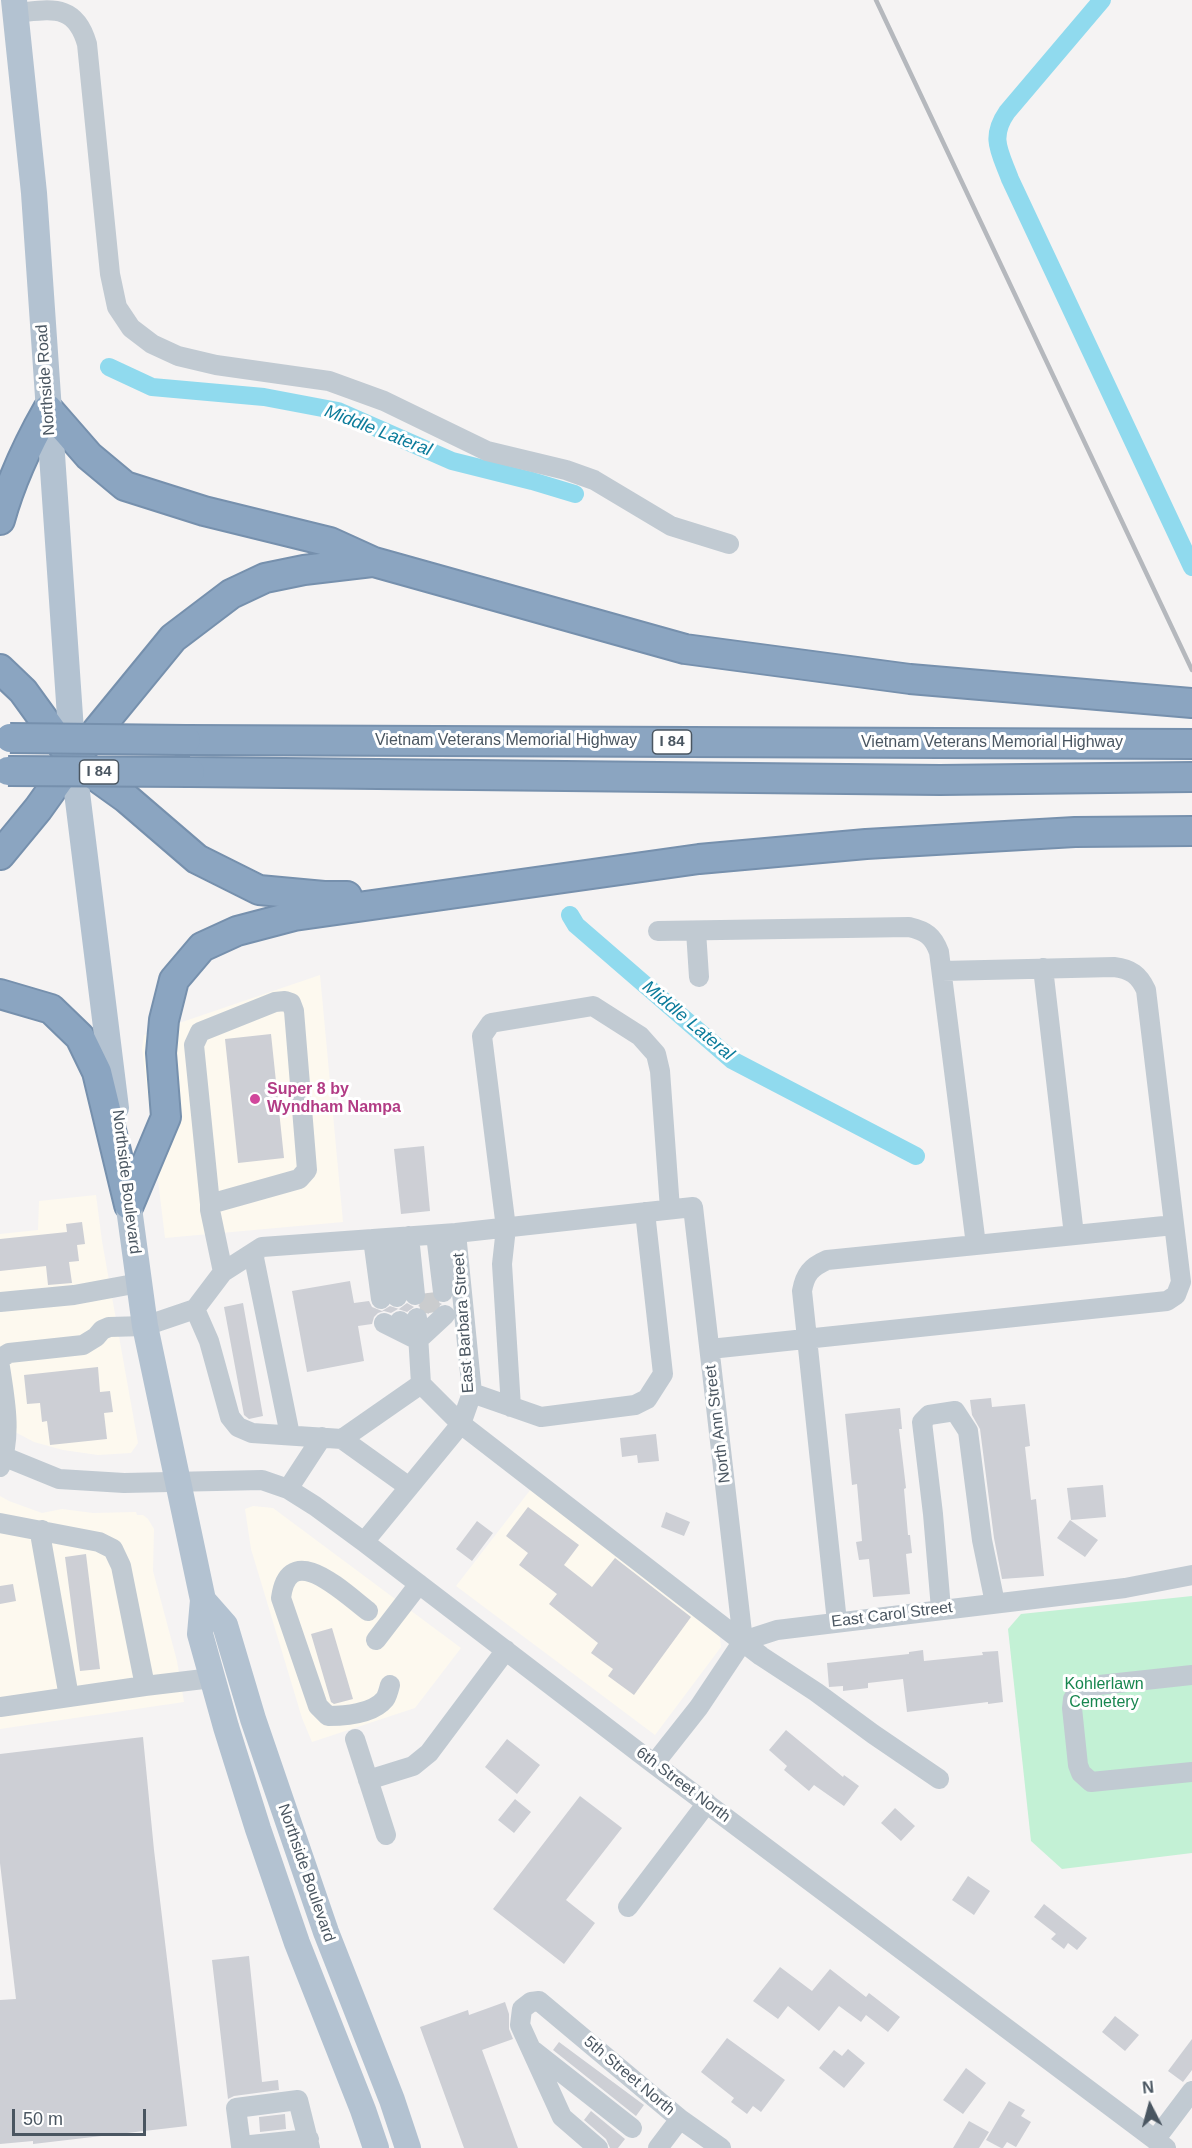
<!DOCTYPE html>
<style>
body{margin:0}
#map{position:relative;width:1192px;height:2148px;overflow:hidden;background:#f5f3f3;font-family:Helvetica,sans-serif}
canvas{display:block}
.north{position:absolute;left:1120px;top:2076px;width:60px;height:60px;-webkit-text-stroke:4px #fff;paint-order:stroke;rotate:354deg;font-size:16px;font-weight:700;line-height:24px;text-align:center;color:#4a5661}
.north::after{content:'';display:block;margin:auto;width:21px;height:27px;background:#4a5661;clip-path:polygon(50% 0,100% 100%,50% 72%,0 100%)}
.scale{position:absolute;left:12px;top:2109px;width:134px;height:27px;box-sizing:border-box;border:3px solid #4a5661;border-top:0;padding-left:8px;font-size:18px;line-height:21px;white-space:nowrap;color:#4a5661;-webkit-text-stroke:4px #fff;paint-order:stroke}
</style>
<div id="map">
<canvas width="1192" height="2148"></canvas>
<div class="north">N</div>
<div class="scale">50 m</div>
</div>
<script>
const g = document.querySelector('canvas').getContext('2d');
g.lineJoin = 'round';
function fillPath(path, color) { g.fillStyle = color; g.fill(path, 'evenodd'); }
function strokePath(path, color, width, dash) { g.strokeStyle = color; g.lineWidth = width; g.lineCap = dash ? 'butt' : 'round'; g.setLineDash(dash || []); g.stroke(path); }
function write(font, color, halo, rows, align = 'center') {
  g.font = font + ' Helvetica,sans-serif'; g.lineWidth = 6; g.setLineDash([]); g.textBaseline = 'middle'; g.strokeStyle = halo; g.fillStyle = color; for (const [text, x, y, turn = 0] of rows) {
    g.save(); g.translate(x, y); g.rotate((+turn || 0) * Math.PI / 180); g.textAlign = isNaN(turn) ? turn : align; if (halo) g.strokeText(text, 0, 0); g.fillText(text, 0, 0); g.restore();
  }
}
fillPath(new Path2D(`
 M320 975 343 1222 165 1238 142 1048 144 1035Z
 M96 1195 102 1241 138 1443 131 1453 98 1455 63 1450 34 1442 0 1424V1234L38 1230 39 1201Z
 M531 1489 719 1631 721 1647 655 1735 456 1586Z
 M0 1496 9 1501 42 1513 62 1509 93 1513 136 1512 137 1515H143L148 1519 154 1529 153 1571 177 1661 184 1702 0 1729Z
 M253 1506 273 1508 461 1648 415 1708 312 1742 302 1718 251 1549 245 1509Z`), '#fdf9ef');
fillPath(new Path2D(`
 M1192 1596V1853L1062 1869 1031 1841 1008 1629 1021 1614Z`), '#c3f1d5');
strokePath(new Path2D(`
 M1102 0 1007 112C989 138 1000 152 1010 179L1192 567
 M109 367 152 387 264 397 338 411 452 461 532 481 575 494
 M570 915 576 925 732 1060 916 1156`), '#90daee', 18);
fillPath(new Path2D(`
 M271 1034 284 1158 238 1163 225 1039Z
 M424 1146 430 1211 401 1214 394 1149Z
 M82 1222 85 1244 77 1245 79 1261 69 1262 72 1283 48 1285 46 1266 0 1271V1239L67 1232 66 1224Z
 M350 1281 354 1303 369 1301 372 1307 382 1311 390 1306 399 1309 407 1303 414 1307 407 1312 398 1309 391 1313 384 1311 378 1313 374 1317 372 1324 358 1326 364 1361 307 1372 292 1291Z
 M427 1293H431L434 1300 442 1304 428 1314 423 1308 418 1306 426 1300Z
 M243 1303 263 1416 249 1419 244 1415 224 1307Z
 M98 1367 100 1392 110 1391 113 1412 104 1413 107 1439 50 1445 47 1421 42 1422 40 1403 27 1404 24 1375Z
 M991 1398 992 1407 1025 1404 1030 1446 1025 1447 1031 1500 1036 1499 1044 1576 1002 1579 994 1538 980 1429 972 1415 970 1400Z
 M900 1408 902 1429H899L906 1488 904 1489 908 1535H910L912 1553 906 1554 910 1594 873 1597 869 1559 859 1560 856 1542 862 1541 857 1484 852 1485 845 1414Z
 M656 1434 659 1461 638 1463 637 1455 622 1457 620 1438Z
 M1103 1485 1106 1517 1071 1520 1067 1488Z
 M528 1507 579 1545 564 1565 592 1587 615 1558 691 1617 634 1695 608 1676 613 1669 591 1653 598 1643 549 1604 557 1594 519 1565 528 1553 506 1536Z
 M666 1512 690 1522 684 1536 661 1527Z
 M1070 1520 1098 1540 1085 1557 1057 1538Z
 M477 1521 493 1533 472 1561 456 1549Z
 M86 1554 100 1669 80 1671 65 1557Z
 M13 1584 16 1601 0 1604V1586Z
 M332 1628 353 1699 334 1704 331 1702 311 1634Z
 M923 1650 924 1661 983 1655 982 1652 998 1651 1003 1702 988 1704V1702L907 1712 903 1679 868 1683V1688L843 1691V1686L829 1687 827 1663 909 1654V1652Z
 M786 1730 843 1777 844 1775 859 1786 844 1806 814 1785 809 1791 784 1770 787 1766 769 1750Z
 M143 1737 154 1850 187 2126 33 2144V2141L0 2144V2000L16 1999 0 1863V1754Z
 M507 1739 540 1765 517 1794 485 1767Z
 M580 1796 622 1828 566 1900 595 1923 564 1964 493 1909Z
 M515 1799 531 1812 514 1833 498 1820Z
 M895 1808 915 1826 901 1841 881 1823Z
 M968 1876 990 1891 974 1915 952 1900Z
 M1044 1904 1087 1938 1077 1950 1068 1943 1064 1949 1051 1939 1056 1934 1034 1917Z
 M249 1956 262 2082 278 2080 279 2090 234 2096 228 2099 212 1960Z
 M780 1967 812 1991 830 1969 866 1997 869 1993 900 2017 888 2032 866 2015 861 2022 839 2006 819 2031 788 2006 778 2019 753 2001Z
 M505 2002 509 2014V2029L513 2039 482 2050 518 2148H464L420 2027 468 2010 469 2015Z
 M1115 2016 1139 2035 1125 2051 1102 2032Z
 M727 2038 785 2080 761 2112 753 2106 747 2114 731 2102 734 2098 701 2072Z
 M1192 2039V2070L1183 2082 1168 2071Z
 M559 2042 644 2105 636 2116 553 2050Z
 M848 2049 865 2063 844 2088 819 2068 834 2050 842 2056Z
 M966 2068 986 2083 963 2114 943 2100Z
 M1009 2101 1025 2110 1021 2116 1031 2122 1016 2147 1007 2142 1003 2148H1001L986 2140Z
 M591 2111 625 2139 618 2148H610L606 2139 584 2120Z
 M285 2114 286 2129 260 2132 259 2117Z
 M969 2121 989 2132 979 2148H953Z`), '#cdcfd5');
strokePath(new Path2D(`
 M428 1293 431 1317`), '#caccce', 20, [20, 10]);
const highway = new Path2D(`
 M0 520C11 480 28 444 48 409L89 456 125 486 204 511 330 542 374 562 685 649 910 679 1192 703
 M0 669 23 691 73 760 126 798 197 859 259 890 324 896H347
 M186 740 1192 744
 M190 772 940 780 1192 777
 M0 855 38 809 73 760 173 638 231 594 265 578 304 570 372 562
 M0 994 51 1009 80 1037 97 1072 129 1205
 M129 1205 166 1117 161 1053 164 1020 174 980 202 947 237 931 294 916 699 859 866 844 1075 832 1192 831`);
strokePath(highway, '#7690ad', 32);
strokePath(new Path2D(`
 M15 13C50 10 75 2 87 44L110 274 117 307 131 328 152 344 178 356 216 365 329 381 384 401 487 451 566 470 594 480 671 526 729 544
 M658 931 909 927C926 931 933 936 939 952L976 1245
 M696 931 699 977
 M1043 968 1074 1235
 M210 1204 299 1179 307 1170 294 1011 291 1003 285 1001 275 1002 200 1032 194 1045 210 1204V1210L223 1272
 M436 1235 443 1292
 M409 1236 415 1295
 M391 1238 397 1297
 M373 1239 381 1299
 M253 1253 290 1435
 M0 1302 74 1295 139 1283
 M195 1309 209 1341 230 1417 238 1427 252 1433 342 1439 409 1487
 M417 1318 421 1384 461 1424 761 1656 816 1692 873 1734 939 1779
 M384 1323 418 1340 400 1321
 M418 1340 445 1315
 M710 1349 1167 1301 1176 1295 1181 1282 1146 990C1139 975 1131 969 1114 967L942 971
 M0 1362 1 1358 9 1353 83 1345 96 1337 102 1330 109 1327 145 1326 195 1309 223 1272 262 1247 456 1233
 M0 1367C5 1399 12 1436 0 1467
 M472 1393 541 1417 635 1405 647 1399 663 1374 645 1212
 M511 1407 502 1264 506 1228 482 1036 491 1023 593 1006 640 1036 656 1054 660 1071 670 1209
 M342 1439 421 1384
 M0 1455 59 1479 124 1483 262 1480 288 1489 315 1506 364 1542 654 1764 1166 2148
 M288 1489 322 1437
 M0 1523 99 1542 113 1549 121 1566 145 1686 212 1678
 M42 1530 41 1539 69 1697
 M364 1542 461 1424 472 1393 456 1233 693 1207 743 1641
 M941 1609 933 1514 922 1422 929 1415 955 1411 968 1431 982 1540 995 1603
 M368 1611C344 1593 289 1538 281 1598L318 1706 328 1716C344 1716 373 1714 385 1699 387 1696 389 1689 390 1685
 M837 1622 802 1291C805 1274 811 1267 827 1260L1174 1225
 M376 1640 419 1584
 M1192 1675 1081 1687 1073 1699 1072 1708 1078 1765 1081 1773 1091 1782 1192 1772
 M0 1707 145 1686
 M355 1739 386 1835
 M654 1764 699 1707 743 1641 777 1630 1125 1588 1192 1575
 M368 1780 413 1766 429 1753 506 1650
 M628 1907 707 1803
 M534 2051 632 2128
 M309 2139 241 2146 236 2108 298 2100 310 2148
 M1155 2140 1192 2091
 M598 2148 562 2117 520 2025 522 2009 531 2002 539 2001 680 2119 721 2148
 M658 2148 680 2119`), '#c1cad2', 20);
strokePath(new Path2D(`
 M14 0 34 193 73 760 116 1108
 M126 1186 145 1326 203 1600 200 1634 226 1727 258 1829 297 1943 363 2110 376 2148
 M203 1600 225 1625 253 1719 326 1932 392 2100 408 2148`), '#b3c2d1', 26);
strokePath(highway, '#8ba5c1', 28);
strokePath(new Path2D(`
 M876 0 1192 670`), '#b5b8bd', 4.5);
const highwayBridge = new Path2D(`
 M10 738 186 740
 M8 771 190 772`);
strokePath(highwayBridge, '#7690ad', 32, []);
strokePath(highwayBridge, '#8ba5c1', 28);
for (const [x, y, r, color] of [
 [255,1099,6,"#d1479c"]
]) { const dot = new Path2D(); dot.arc(x, y, r, 0, 2 * Math.PI); g.fillStyle = color; g.fill(dot); strokePath(dot, '#fff', 2); }
for (const [x, y, w] of [
 [672,742,39],
 [99,772,39]
]) { const box = new Path2D(); box.roundRect(x - w / 2, y - 12, w, 24, 4.5); g.fillStyle = '#fff'; g.fill(box); strokePath(box, '#4a5661', 1.5); }
write('bold 15px', '#4a5661', null, [
 ["I 84",672,742],
 ["I 84",99,772]
]);
write('16px', '#4a5661', '#fff', [
 ["Northside Road",46,380,-94],
 ["Vietnam Veterans Memorial Highway",506,741],
 ["Vietnam Veterans Memorial Highway",992,743],
 ["Northside Boulevard",126,1182,83],
 ["East Barbara Street",464,1323,-94],
 ["North Ann Street",718,1424,-97],
 ["East Carol Street",892,1615,-7],
 ["6th Street North",683,1785,37],
 ["Northside Boulevard",306,1873,71],
 ["5th Street North",629,2076,40]
]);
write('bold 16px', '#b23c85', '#fff', [
 ["Super 8 by",267,1090],
 ["Wyndham Nampa",267,1108]
], 'left');
write('16px', '#17864f', '#fff', [
 ["Kohlerlawn",1104,1685],
 ["Cemetery",1104,1703]
]);
write('italic 18px', '#0c7c9b', '#fff', [
 ["Middle Lateral",378,431,21],
 ["Middle Lateral",688,1021,40]
]);
</script>
